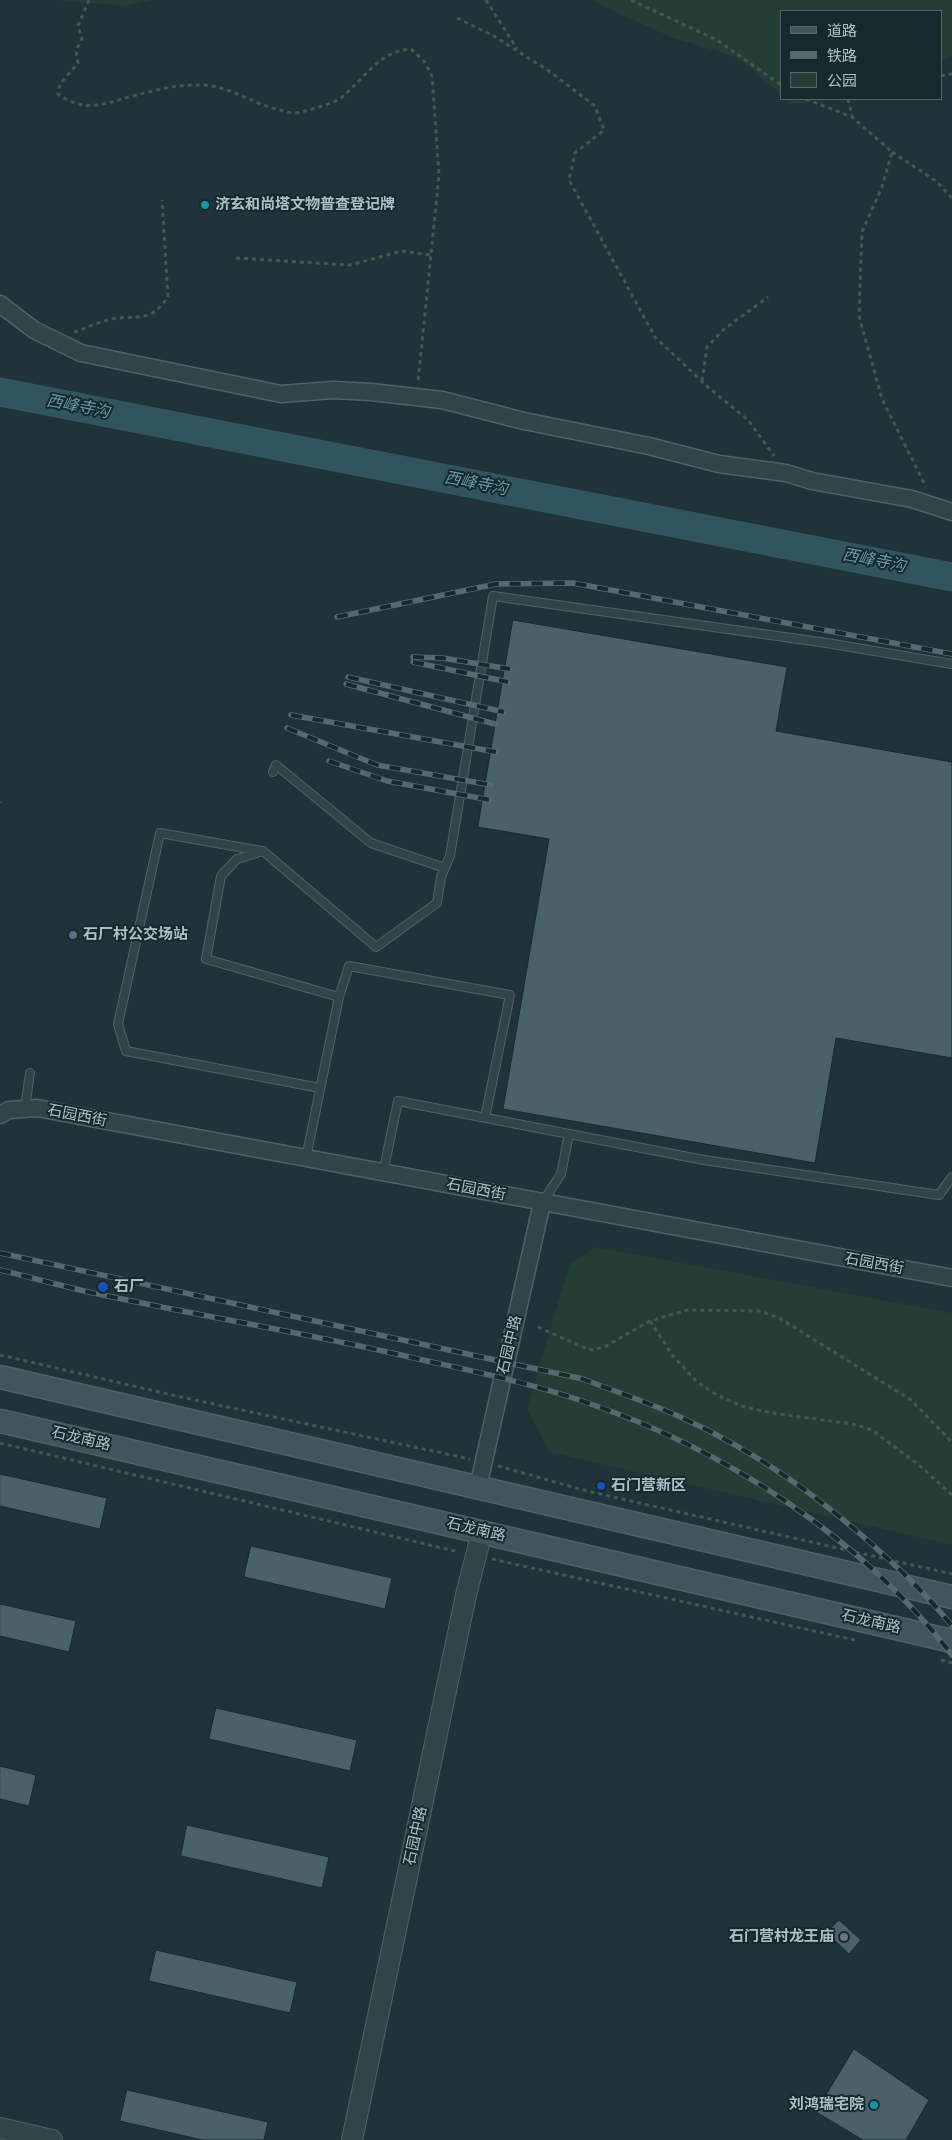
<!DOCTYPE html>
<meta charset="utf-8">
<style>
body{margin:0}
#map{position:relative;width:952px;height:2140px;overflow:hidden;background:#1f3338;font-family:Helvetica,"Noto Sans SC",sans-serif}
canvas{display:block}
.legend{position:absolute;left:780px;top:10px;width:162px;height:90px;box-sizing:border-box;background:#18292d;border:1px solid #54656a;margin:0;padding:6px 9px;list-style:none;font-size:15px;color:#adc0c6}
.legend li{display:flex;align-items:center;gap:10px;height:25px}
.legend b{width:25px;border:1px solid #54656a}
</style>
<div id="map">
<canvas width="952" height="2140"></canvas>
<ul class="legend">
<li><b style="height:6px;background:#41555c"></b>道路</li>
<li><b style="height:6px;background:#546a70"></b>铁路</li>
<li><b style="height:14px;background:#243d35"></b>公园</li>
</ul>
</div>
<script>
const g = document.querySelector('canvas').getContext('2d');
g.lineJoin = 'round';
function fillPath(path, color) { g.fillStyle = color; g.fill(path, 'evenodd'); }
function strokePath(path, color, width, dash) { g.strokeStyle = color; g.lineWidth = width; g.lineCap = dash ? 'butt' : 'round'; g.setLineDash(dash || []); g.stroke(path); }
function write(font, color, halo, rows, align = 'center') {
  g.font = font + ' Helvetica,"Noto Sans SC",sans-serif'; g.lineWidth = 4; g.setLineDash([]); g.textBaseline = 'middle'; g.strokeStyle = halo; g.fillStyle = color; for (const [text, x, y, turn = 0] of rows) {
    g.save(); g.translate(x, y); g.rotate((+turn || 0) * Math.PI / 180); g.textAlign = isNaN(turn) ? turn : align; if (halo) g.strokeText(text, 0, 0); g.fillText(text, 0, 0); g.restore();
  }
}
fillPath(new Path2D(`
 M55 0H152L127 6Z
 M590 0H952V57L941 61V11H781V94L738 58 668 36Z
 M786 99H833L792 104Z
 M596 1247 952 1313V1545L549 1452 527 1409 569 1265Z`), '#243d35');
strokePath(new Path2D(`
 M0 392 952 577`), '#30555f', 29);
const building = new Path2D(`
 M513 620 787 667 776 731 952 762V1058L836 1038 815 1163 503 1109 549 839 478 827Z
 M0 1474 107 1498 100 1529 0 1506Z
 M251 1546 392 1578 385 1609 244 1577Z
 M0 1604 76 1621 69 1652 0 1636Z
 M216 1708 357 1740 350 1771 209 1739Z
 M0 1766 36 1775 29 1806 0 1799Z
 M187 1825 329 1857 322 1888 181 1856Z
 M839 1920 861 1940 849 1954 827 1933Z
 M156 1950 297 1982 290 2013 149 1981Z
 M854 2049 929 2100 906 2140H863L816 2112Z
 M127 2090 268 2122 264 2140H202L120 2121Z`);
fillPath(building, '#4a6168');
strokePath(building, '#1a2b2f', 1);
const service = new Path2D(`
 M273 772 276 765 371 843 445 868
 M261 851 160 833 118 1024 126 1051 320 1088
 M339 997 349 966 510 995 485 1118
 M25 1109 30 1073
 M306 1158 339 997 206 959 221 876 237 859 263 851 376 947 437 903 441 877 450 856 493 596 827 643 952 664
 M383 1173 398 1101 704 1160 939 1195 952 1177
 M542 1203 561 1174 569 1134`);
const minor = new Path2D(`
 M0 304 34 330 81 353 281 394 333 390 371 392 442 400 524 421 649 446 719 464 786 473 812 481 912 499 952 512
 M0 1115 9 1110 37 1108 952 1278
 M478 1487 542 1203`);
const tertiary = new Path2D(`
 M0 2128 52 2140
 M352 2140 466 1595 482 1532`);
const secondary = new Path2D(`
 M0 1377 952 1597
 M0 1421 952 1641`);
strokePath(service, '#506267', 10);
strokePath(minor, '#506267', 19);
strokePath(tertiary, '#506267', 22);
strokePath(secondary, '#506267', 25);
strokePath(new Path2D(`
 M89 0 78 26 82 39 76 50 78 63 60 84 58 94C85 114 105 103 133 96 155 90 178 84 201 85 229 85 252 104 280 110 284 111 290 113 295 113 304 112 335 103 341 98 364 79 379 51 411 49L424 61 432 76 439 175 418 382
 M486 0 517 49
 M631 0 717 40 781 85
 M457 18 492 35 549 71 595 106 604 130 575 153 569 180 655 337 709 388 748 420 774 456
 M941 76 952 74
 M806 99 852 117 892 152 882 187 862 232 859 316 882 399 926 487
 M848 99 852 116
 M892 152 936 181 952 198
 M236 258 350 265 402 251 431 255
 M74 332C87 328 100 321 112 319 140 314 149 324 168 297L162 200
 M702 381 707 347 723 330 768 297
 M0 803V802
 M650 1321 673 1356 697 1382 717 1395 744 1407 778 1414 853 1424 872 1430 919 1465 952 1495
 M538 1327 580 1346 593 1350 606 1346 650 1321 687 1310 761 1311 781 1319 911 1400 952 1442
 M0 1355 181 1397 470 1459
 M0 1443 459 1552
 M498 1466 587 1491 952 1574
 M492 1559 859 1641
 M941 1660 952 1663`), '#415952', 3, [4, 4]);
strokePath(service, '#334449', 8);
strokePath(minor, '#334449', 16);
strokePath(tertiary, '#334449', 20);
strokePath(secondary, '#41555c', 22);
const rail = new Path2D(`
 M337 617 496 584 573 583 952 654
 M413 657 442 658 510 669
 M413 662 508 682
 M348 677 504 712
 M346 684 495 724
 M291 715 496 752
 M287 728 377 765 491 785
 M329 761 387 781 490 800
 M0 1253 583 1379C614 1391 647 1402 678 1416 756 1451 825 1500 887 1558 910 1579 933 1602 952 1626
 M0 1270C34 1278 68 1288 103 1295 206 1317 310 1334 414 1358 472 1371 531 1383 588 1403 726 1450 863 1539 952 1655`);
strokePath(rail, '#546a70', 5.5);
strokePath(rail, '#18292d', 4, [11]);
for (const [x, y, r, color] of [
 [205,205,5,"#0f9aa8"],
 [73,935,5,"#5c6f8a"],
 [103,1287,6,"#1a4fb4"],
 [601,1486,5,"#1a4fb4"],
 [844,1937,5,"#6b7280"],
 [874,2105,5,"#0f9aa8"]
]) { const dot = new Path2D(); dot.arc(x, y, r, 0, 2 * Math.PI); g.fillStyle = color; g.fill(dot); strokePath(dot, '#18292d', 2); }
write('bold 15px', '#adc0c6', '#18292d', [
 ["济玄和尚塔文物普查登记牌",215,205],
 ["石厂村公交场站",83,935],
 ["石厂",114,1287],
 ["石门营新区",611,1486],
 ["石门营村龙王庙",834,1937,"right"],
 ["刘鸿瑞宅院",864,2105,"right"]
], 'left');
write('15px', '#adc0c6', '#18292d', [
 ["石园西街",77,1116,11],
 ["石园西街",476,1190,11],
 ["石园西街",874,1264,10],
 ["石园中路",510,1345,-77],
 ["石龙南路",81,1439,13],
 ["石龙南路",476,1530,13],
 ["石龙南路",871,1622,13],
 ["石园中路",416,1836,-78]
]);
write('italic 16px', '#6499a7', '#18292d', [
 ["西峰寺沟",78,407,11],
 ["西峰寺沟",476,484,11],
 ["西峰寺沟",874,561,11]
]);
</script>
